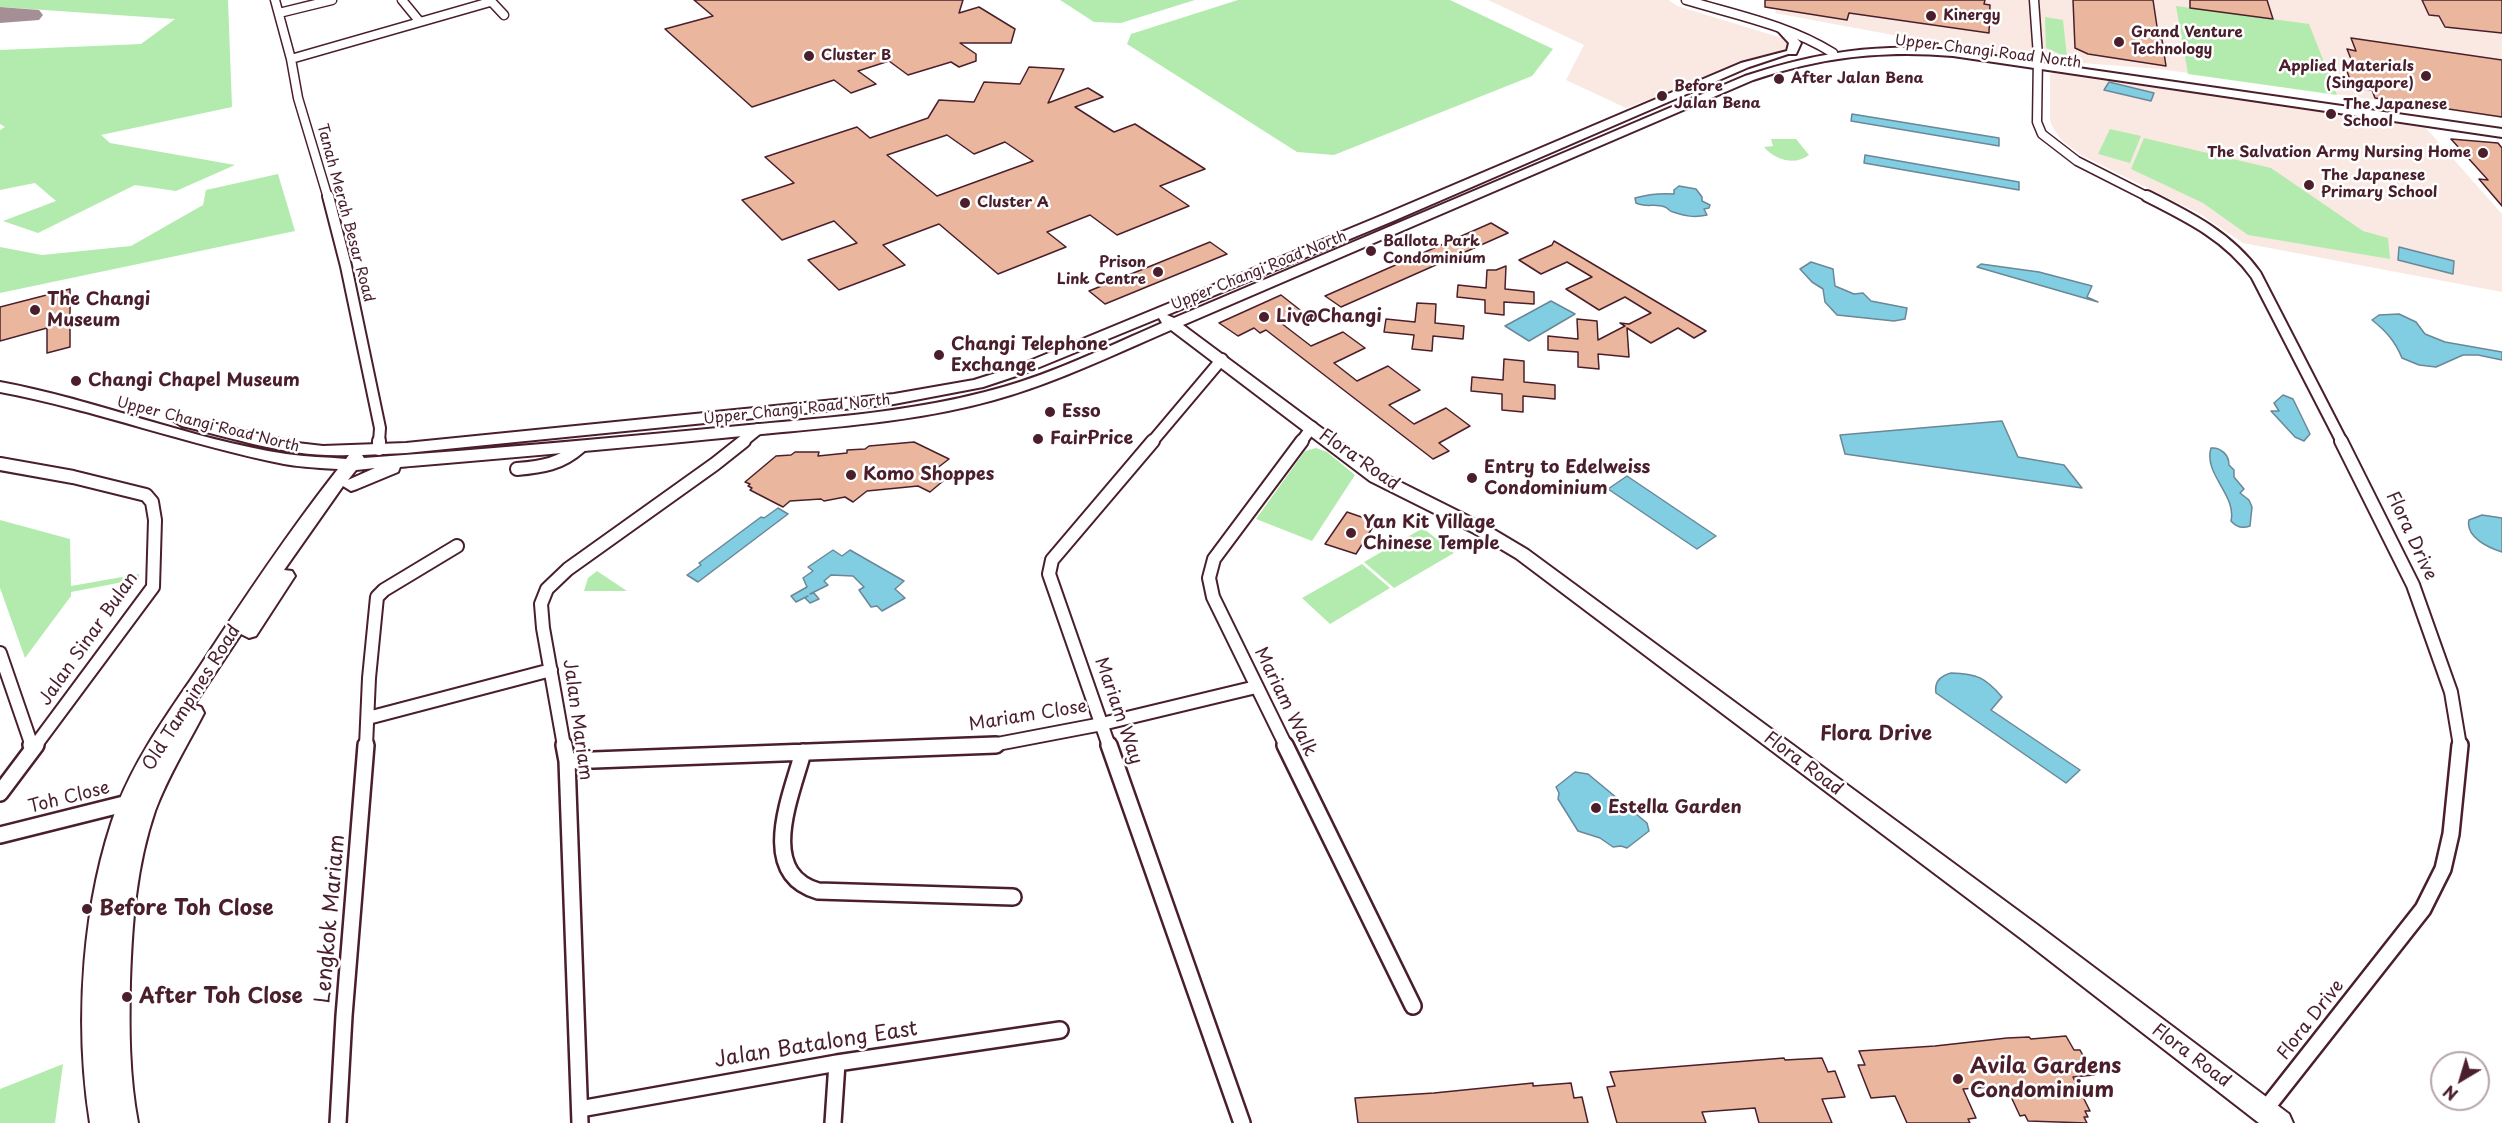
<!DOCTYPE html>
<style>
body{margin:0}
#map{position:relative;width:2502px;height:1123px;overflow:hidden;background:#fff;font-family:"Playpen Sans",sans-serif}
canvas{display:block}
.north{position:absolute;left:2430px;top:1051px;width:60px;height:60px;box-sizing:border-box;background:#fff;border:2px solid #b7a5aa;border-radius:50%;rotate:218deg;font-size:16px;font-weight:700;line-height:24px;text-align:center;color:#4a1f2b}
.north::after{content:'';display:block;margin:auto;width:21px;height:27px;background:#4a1f2b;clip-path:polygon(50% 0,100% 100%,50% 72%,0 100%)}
</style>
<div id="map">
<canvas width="2502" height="1123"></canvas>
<div class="north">N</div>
</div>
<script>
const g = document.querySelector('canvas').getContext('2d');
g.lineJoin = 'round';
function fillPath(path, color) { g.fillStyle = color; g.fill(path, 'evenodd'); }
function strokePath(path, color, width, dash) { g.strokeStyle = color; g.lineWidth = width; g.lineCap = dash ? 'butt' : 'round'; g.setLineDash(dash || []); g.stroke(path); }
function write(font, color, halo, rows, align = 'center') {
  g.font = font + ' "Playpen Sans",sans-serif'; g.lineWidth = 5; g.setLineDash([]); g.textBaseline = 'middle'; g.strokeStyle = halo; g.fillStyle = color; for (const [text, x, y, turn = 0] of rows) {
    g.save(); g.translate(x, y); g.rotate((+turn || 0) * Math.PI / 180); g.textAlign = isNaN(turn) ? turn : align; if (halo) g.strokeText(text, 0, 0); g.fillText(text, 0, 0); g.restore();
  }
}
fillPath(new Path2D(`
 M1488 0H1669L1677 6 1802 44 1626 108 1566 80 1584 45Z
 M1781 0H2502V118L2160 69 2016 58 1775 13Z
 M2059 72 2426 128 2502 214V292L2243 243 2200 214 2083 156 2062 141 2052 126 2050 119V74Z`), '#f9e9e2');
fillPath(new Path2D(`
 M0 0H228L232 107 101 135 110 143 235 165 176 191 135 185 38 233 3 221 56 201 35 183 0 190V130L5 127 0 124V50L141 44 175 19 0 7Z
 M1060 0H1195L1121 23 1094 22Z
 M1238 0H1450L1553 49 1532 76 1334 155 1297 152 1127 44 1131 34Z
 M2176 6 2309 24 2337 95 2188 74Z
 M2045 17 2063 20 2067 57 2046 48Z
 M2110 129 2141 136 2130 163 2098 154Z
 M2144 138 2271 168 2363 231 2388 238 2390 259 2248 235 2203 203 2131 169Z
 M1771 139H1796L1809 155C1795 166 1775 160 1764 147L1773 146Z
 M278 174 295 231 0 293V247L42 255 131 246 203 205 206 190Z
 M1316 448 1327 452 1355 475 1312 541 1256 519 1305 451Z
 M0 520 70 539 71 586 139 574V579L71 592V596L25 658 0 588Z
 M1423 528 1454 553 1394 588 1364 562Z
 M1362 564 1390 588 1330 624 1302 598Z
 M597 571 627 591H584L588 578Z
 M63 1064 55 1123H0V1089Z`), '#b3ebae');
const water = new Path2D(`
 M2109 82 2154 93 2151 101 2104 90Z
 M1852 114 1999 138V146L1851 121Z
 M1865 155 2019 182V190L1864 163Z
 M1679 186 1696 189 1702 197V201L1710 205 1709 208 1704 209 1707 215C1694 218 1685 216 1673 212 1670 212 1668 208 1665 207 1655 203 1646 208 1636 203L1635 198C1649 194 1660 193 1674 194V190Z
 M2399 247 2454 261 2453 274 2398 260Z
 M1811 262 1833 269 1835 286 1854 294 1863 293 1871 301 1907 308 1905 319 1894 321 1837 315 1825 302 1823 289 1812 282 1800 269Z
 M1981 264 2039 272 2092 286 2087 297 2098 302 1977 267Z
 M1551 301 1575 314 1529 341 1505 326Z
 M2399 314 2416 322 2425 334 2445 342 2502 352V360L2478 355H2463L2436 367 2419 365 2402 358C2395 341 2386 331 2372 320L2379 315Z
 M2283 395 2293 399 2310 434 2304 441 2295 437 2271 411H2279L2274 403Z
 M2002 421 2018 457 2064 465 2082 488 1845 454 1840 435Z
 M2211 448C2221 447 2229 455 2229 465L2234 470V477L2244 489 2240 493 2249 500 2252 507 2250 526C2242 529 2236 527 2231 521 2237 495 2203 474 2211 448Z
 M1627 476 1716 536 1697 549 1608 489Z
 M778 508 788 514 698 582 687 575 701 565 699 563 761 517 764 518Z
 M2482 515 2502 518V552C2489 548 2465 537 2469 520Z
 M833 550 842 556 850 550 904 581 895 589 905 598 882 611 877 606 871 607 859 590 864 587 853 576 831 575 824 581 828 585 810 594 814 593 819 599 810 603 805 598 808 596 796 602 791 596 807 587 803 578 813 571 808 567Z
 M1951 673C1977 674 1985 677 2002 697L1991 710 2080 770 2066 783 1936 693C1934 682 1940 676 1951 673Z
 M1575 772 1588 774 1647 823 1649 831 1627 848 1621 846 1613 847 1600 838 1578 831 1558 799 1559 793 1556 787Z`);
fillPath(water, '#81cde1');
strokePath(water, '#6b8798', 1.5);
fillPath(new Path2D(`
 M0 7 39 10 43 15 39 20 0 23Z`), '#a48f95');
const building = new Path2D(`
 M694 0H963L959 13 979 7 1015 29 1011 43H960L976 54V61L959 67 951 62 908 75 889 61 858 71 876 84 851 93 834 80 752 107 665 29 713 16Z
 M1765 0H1985L1984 4 1990 5 1989 33 1849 13 1847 20 1765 7Z
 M2073 0H2153L2158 33H2161L2166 66 2088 54 2075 48Z
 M2190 0H2267L2273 19 2190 8Z
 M2422 0H2502V33L2445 27 2439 16 2429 15Z
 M2351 38 2502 60V117L2375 98 2372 90 2353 88 2344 63 2353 64 2347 49 2356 51Z
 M1029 67 1064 69 1048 103 1088 88 1103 97 1075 107 1114 132 1135 124 1205 169 1160 186 1189 206 1117 235 1090 215 1047 232 1066 247 998 274 939 224 883 245 905 265 839 290 808 260 857 243 834 221 782 240 742 200 794 183 765 157 857 127 870 138 928 118 939 100 974 102 984 82 1020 84ZM947 135 974 154 1005 142 1033 161 937 196 887 155Z
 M2451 139 2498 143 2502 148V206L2479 179 2488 180Z
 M1491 223 1508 233 1341 307 1325 296Z
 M1554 241 1706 331 1694 338 1678 328 1651 343 1627 328 1629 357 1598 354 1599 369 1578 367V352L1548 350V336L1578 339 1577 319 1597 321 1598 340 1625 326 1620 323 1629 324 1651 313 1625 297 1599 310 1566 289 1592 277 1567 262 1541 274 1519 260 1552 245Z
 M1210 242 1227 254 1105 304 1089 291Z
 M1506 266 1505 289 1534 292V304L1504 302V315L1485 313V300L1457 297 1458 285 1486 288 1487 270H1496Z
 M70 289V347L47 353V328L0 341V307Z
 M1281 295 1304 313 1281 323 1311 346 1343 332 1365 348 1334 363 1357 381 1388 366 1420 390 1389 405 1414 424 1446 408 1470 426 1439 443 1449 451 1433 459 1266 330 1260 333 1254 328 1238 336 1219 323Z
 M1417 303 1436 304 1435 323 1464 326 1463 339 1433 336 1432 351 1412 349 1414 335 1384 332 1386 319 1415 322Z
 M1504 359 1524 361V382L1555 385V399L1523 396V412L1502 410V394L1471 391 1472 377 1503 380Z
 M914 442 949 459 936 469 949 476 930 492 918 486 867 491 853 502 845 497 824 501 821 499 790 501 783 507 750 490 752 488 748 486 750 484 745 482 776 456 791 455 795 452H819L818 456 847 453V450L865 449 869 446Z
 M1347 512 1376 522 1356 554 1325 544Z
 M2066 1036 2074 1050H2080L2094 1075 2073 1077 2090 1111H2085L2088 1117H2084L2087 1123 2028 1121 2025 1115 2020 1116 2006 1086 1963 1089 1976 1118 1968 1119 1970 1123H1907L1895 1096 1871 1098 1858 1065H1865L1859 1051 1935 1046 2007 1038 2029 1037 2031 1039Z
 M1784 1058 1785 1060 1822 1058 1828 1072 1835 1071 1845 1097 1822 1099 1832 1123H1759L1755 1108 1702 1112 1706 1123H1617L1607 1087 1615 1086 1610 1072Z
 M1533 1083V1086L1571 1083 1574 1098 1582 1097 1588 1123H1358L1355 1098 1434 1093Z`);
fillPath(building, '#eab69d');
strokePath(building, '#4a1f2b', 1.5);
const streetFar3 = new Path2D(`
 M275 0 291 59 298 98 328 198
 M402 0 420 22
 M490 0 504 15
 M1686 0C1736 15 1788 25 1833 53
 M2034 0 2038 56 2037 122 2042 134 2077 161 2150 198
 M279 13 332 0
 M291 59 490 2`);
const streetFar2 = new Path2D(`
 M328 196 346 266 380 428 379 442
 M2147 196C2189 217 2229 237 2256 275L2342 442
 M742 442 758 429
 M1152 442 1222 359
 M1301 442 1312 427`);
const streetFar1 = new Path2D(`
 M2341 441 2413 585 2451 692 2460 746
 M379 449V441
 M0 464 73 477 146 495 152 502 155 520 153 587 35 746
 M517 469C542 467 561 464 580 447
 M0 653 32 746
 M368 718 551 670
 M366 746 369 678 377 597 384 590 457 546
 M564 746 543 628 541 604 547 589 568 569 715 464 744 441
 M987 746 1102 724 1256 687
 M1109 746 1049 574 1052 560 1153 441
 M1286 746 1213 597 1209 578 1214 559 1302 441`);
const street = new Path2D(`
 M31 745 33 748
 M564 745 567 761 580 1123
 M1109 745 1242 1123
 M1285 745 1413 1006
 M803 752C792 794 756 873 818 891L1013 897
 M567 761 996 745
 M0 793 36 745
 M0 835 132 802
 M580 1109 837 1063 1060 1030
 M2264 1111 2423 909 2443 869 2451 834 2460 745
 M338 1123 344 1016 366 745
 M833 1123 837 1063`);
const secondary = new Path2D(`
 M1784 28 1788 29 1801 43 1796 54H1788L1749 67 1393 221 1167 315 1174 318 1745 76C1817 52 1878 43 1953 50L2502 129V137L1953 56C1881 50 1822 57 1753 80L1183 325 1382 473 1486 525 1528 550 2039 926 2289 1114 2293 1123H2259L2023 940 1516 558 1474 533 1370 481 1171 330C1113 355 1055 383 994 400 915 422 833 427 752 435 635 447 517 457 400 467L398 472 357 489 351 491 343 486 284 570 292 571 295 576 256 636 249 638 241 634 194 705 201 707 204 713C187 746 168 776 155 811 136 867 132 923 130 982 129 1029 129 1076 138 1123H90C74 1022 82 900 118 804 138 753 172 708 202 663 245 597 289 531 338 469 320 468 301 467 284 464 188 445 96 410 0 392V382C97 400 189 439 286 454 306 457 326 457 346 459L349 455C292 458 237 439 182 426L174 421 182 416 297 443 323 446 406 443 894 394 974 380 1015 367 1383 215 1741 63 1787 51 1789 43 1778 31ZM1159 318 1162 323C1105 348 1046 377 985 392 904 413 821 418 739 426 614 438 489 449 364 458L362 455 406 453 894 404 983 387 1025 373ZM375 468 348 480 356 470Z`);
strokePath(streetFar3, '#4a1f2b', 11);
strokePath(streetFar2, '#4a1f2b', 14);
strokePath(streetFar1, '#4a1f2b', 16);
strokePath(street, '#4a1f2b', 20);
strokePath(secondary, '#4a1f2b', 4);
strokePath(streetFar3, '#fff', 8);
strokePath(streetFar2, '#fff', 10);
strokePath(streetFar1, '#fff', 12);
strokePath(street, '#fff', 15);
fillPath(secondary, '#fff');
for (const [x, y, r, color] of [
 [1931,16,6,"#4a1f2b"],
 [2119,42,6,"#4a1f2b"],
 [809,56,6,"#4a1f2b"],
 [2426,76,6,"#4a1f2b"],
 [1779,79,6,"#4a1f2b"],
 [1662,96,6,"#4a1f2b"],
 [2331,114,6,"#4a1f2b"],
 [2483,153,6,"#4a1f2b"],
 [2309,185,6,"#4a1f2b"],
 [965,203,6,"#4a1f2b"],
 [1371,251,6,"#4a1f2b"],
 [1158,272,6,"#4a1f2b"],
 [35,310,6,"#4a1f2b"],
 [1264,317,6,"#4a1f2b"],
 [939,355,6,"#4a1f2b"],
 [76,381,6,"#4a1f2b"],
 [1050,412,6,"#4a1f2b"],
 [1038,439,6,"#4a1f2b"],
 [851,475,6,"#4a1f2b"],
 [1472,478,6,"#4a1f2b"],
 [1351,533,6,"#4a1f2b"],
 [1596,808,6,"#4a1f2b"],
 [87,909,6,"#4a1f2b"],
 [127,997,6,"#4a1f2b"],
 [1958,1079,6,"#4a1f2b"]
]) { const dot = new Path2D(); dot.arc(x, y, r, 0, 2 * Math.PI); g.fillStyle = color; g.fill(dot); strokePath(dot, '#fff', 2); }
write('bold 15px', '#4a1f2b', '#fff', [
 ["Kinergy",1943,16],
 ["Grand Venture",2131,33],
 ["Technology",2131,50],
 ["Cluster B",821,56],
 ["Applied Materials",2414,67,"right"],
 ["(Singapore)",2414,84,"right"],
 ["After Jalan Bena",1791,79],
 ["Before",1674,87],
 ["Jalan Bena",1674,104],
 ["The Japanese",2343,105],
 ["School",2343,122],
 ["The Salvation Army Nursing Home",2471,153,"right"],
 ["The Japanese",2321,176],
 ["Primary School",2321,193],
 ["Cluster A",977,203],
 ["Ballota Park",1383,242],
 ["Condominium",1383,259],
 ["Prison",1146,263,"right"],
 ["Link Centre",1146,280,"right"]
], 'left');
write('15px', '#4a1f2b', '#fff', [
 ["Upper Changi Road North",1988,52,7],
 ["Tanah Merah Besar Road",345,213,75],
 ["Upper Changi Road North",1259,271,-22],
 ["Upper Changi Road North",797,410,-6],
 ["Upper Changi Road North",208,425,14]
]);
write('bold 18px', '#4a1f2b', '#fff', [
 ["The Changi",47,300],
 ["Museum",47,321],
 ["Liv@Changi",1276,317],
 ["Changi Telephone",951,345],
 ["Exchange",951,366],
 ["Changi Chapel Museum",88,381],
 ["Esso",1062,412],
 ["FairPrice",1050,439],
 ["Entry to Edelweiss",1484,468],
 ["Condominium",1484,489],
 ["Komo Shoppes",863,475],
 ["Yan Kit Village",1363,523],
 ["Chinese Temple",1363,544],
 ["Estella Garden",1608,808]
], 'left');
write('18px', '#4a1f2b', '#fff', [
 ["Flora Road",1359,460,35],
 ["Flora Drive",2411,536,65],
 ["Jalan Sinar Bulan",89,639,-55],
 ["Old Tampines Road",192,698,-58],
 ["Mariam Walk",1285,702,64],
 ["Mariam Way",1118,711,71],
 ["Mariam Close",1028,716,-9],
 ["Jalan Mariam",577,720,82],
 ["Flora Road",1803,764,37],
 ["Toh Close",69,798,-14],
 ["Flora Drive",2311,1020,-52],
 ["Flora Road",2191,1056,37]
]);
write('bold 20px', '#4a1f2b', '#fff', [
 ["Flora Drive",1876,734]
]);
write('bold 21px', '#4a1f2b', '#fff', [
 ["Before Toh Close",99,909],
 ["After Toh Close",139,997],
 ["Avila Gardens",1970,1067],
 ["Condominium",1970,1091]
], 'left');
write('21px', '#4a1f2b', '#fff', [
 ["Lengkok Mariam",331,919,-85],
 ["Jalan Batalong East",816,1045,-9]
]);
</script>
